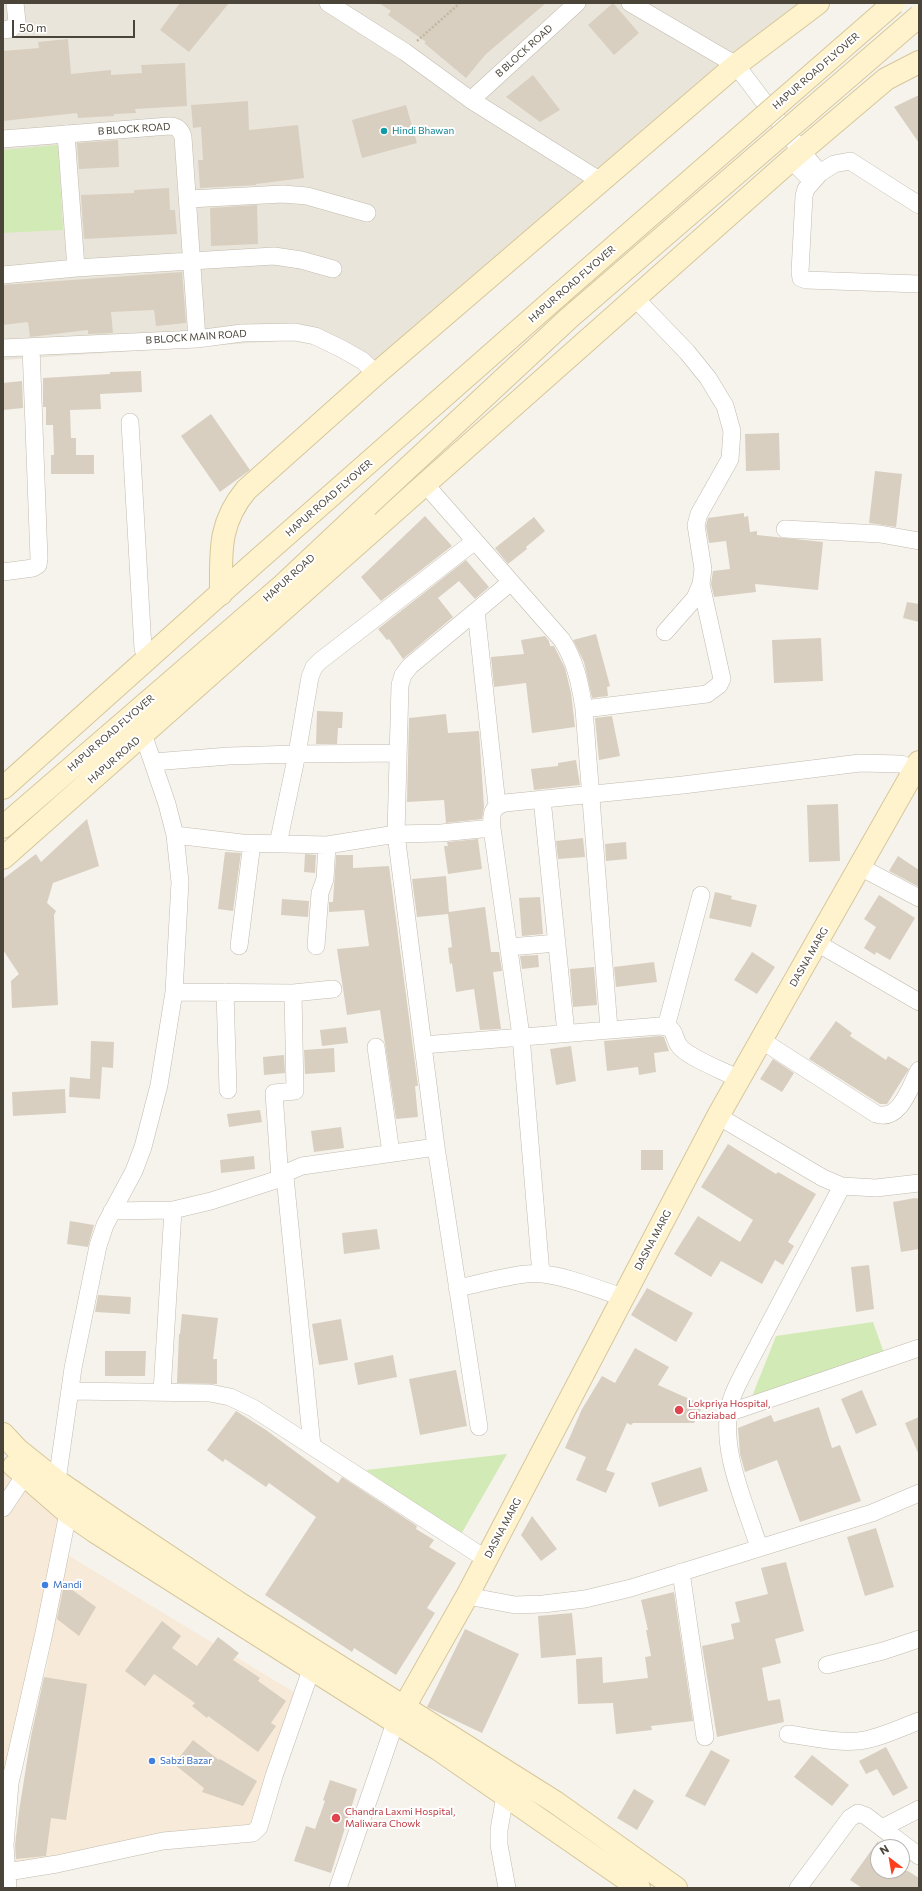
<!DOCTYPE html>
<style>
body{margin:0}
#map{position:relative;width:922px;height:1891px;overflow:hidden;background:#f6f3ec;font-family:Commissioner,sans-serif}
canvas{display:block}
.frame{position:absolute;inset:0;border:4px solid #4b4439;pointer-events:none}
.north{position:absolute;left:870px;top:1839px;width:40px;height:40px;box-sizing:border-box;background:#fff;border:1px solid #b7b4b0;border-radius:50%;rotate:329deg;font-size:11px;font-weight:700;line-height:16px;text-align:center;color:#4b4439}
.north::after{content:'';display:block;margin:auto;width:14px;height:18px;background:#fc3f1d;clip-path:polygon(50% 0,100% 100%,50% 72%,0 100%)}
.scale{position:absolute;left:12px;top:20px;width:123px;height:18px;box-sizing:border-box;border:2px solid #4b4439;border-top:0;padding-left:5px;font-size:12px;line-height:14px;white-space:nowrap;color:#4b4439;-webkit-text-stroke:3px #fff;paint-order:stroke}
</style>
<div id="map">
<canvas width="922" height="1891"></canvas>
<div class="frame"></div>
<div class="north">N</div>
<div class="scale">50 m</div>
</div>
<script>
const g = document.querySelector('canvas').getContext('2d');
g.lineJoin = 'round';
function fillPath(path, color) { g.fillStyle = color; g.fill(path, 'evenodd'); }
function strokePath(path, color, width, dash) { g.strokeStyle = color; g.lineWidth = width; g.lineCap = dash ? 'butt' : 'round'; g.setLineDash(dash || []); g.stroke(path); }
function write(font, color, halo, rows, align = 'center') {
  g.font = font + ' Commissioner,sans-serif'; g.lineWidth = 4; g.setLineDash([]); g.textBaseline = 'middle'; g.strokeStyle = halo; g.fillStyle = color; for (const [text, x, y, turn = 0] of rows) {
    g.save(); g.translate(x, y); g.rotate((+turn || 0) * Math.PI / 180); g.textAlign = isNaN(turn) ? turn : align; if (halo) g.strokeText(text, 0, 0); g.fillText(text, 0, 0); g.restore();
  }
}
fillPath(new Path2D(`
 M3 3H823L374 378 308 339 3 360Z`), '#eae5da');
fillPath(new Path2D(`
 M3 1468 62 1522 3 1777Z
 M66 1554 297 1694 249 1827 13 1864Z`), '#f7ead8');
fillPath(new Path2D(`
 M58 145 63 230 3 233V150Z
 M873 1322 884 1353 751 1399 776 1336Z
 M507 1454 460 1536 366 1470Z`), '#d2eab5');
fillPath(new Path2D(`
 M180 3H229L189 52 160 30Z
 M379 3H546L486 54 466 78 424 43 426 42 388 15 391 11Z
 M613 3 639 33 614 55 588 25Z
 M68 39 71 74 111 70V75L142 73 141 65 185 63 187 106 135 109 136 113 114 114V116L78 118 77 113 3 121V51L39 48 38 42Z
 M533 75 560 110 540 122 506 97Z
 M919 95V143L894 107Z
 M248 101 249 130 298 125 304 178 256 184V185L200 188 198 160H203L201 127 193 128 191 105Z
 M406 105 417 143 362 158 352 120Z
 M118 140 119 167 79 169 77 143Z
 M169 188 170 210H175L177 234 84 239 81 195 134 193V190Z
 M257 205 258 244 211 246 210 208Z
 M182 272 186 323 156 326 154 310 111 312 113 333 88 334V330L30 337 28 322 3 325V285Z
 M141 371 142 392 100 394 101 409 70 410 71 438H76V455H94V474H51V455H54L53 425H46V407H43V378L110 374V372Z
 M22 381 23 408 3 410V383Z
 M211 414 250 470 220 492 181 436Z
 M779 433 780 470 746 471 745 434Z
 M875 471 902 474 896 527 869 523Z
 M744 513V517L748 516 750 532 757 531V535L823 542 818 590 755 584 756 592 714 597 711 584 713 571 730 569 726 541 709 543 706 526 708 518Z
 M425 516 452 546 381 601 361 577Z
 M534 517 545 531 526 547 527 549 508 564 495 548Z
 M466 560 489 587 475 599 459 581 438 598 453 617 403 659 389 639 387 640 378 629Z
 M907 602 919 604V622L903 618Z
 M596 634 610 686 607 687 608 696 592 698 584 662 573 640Z
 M545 636 549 641 550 646H554L565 668 571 693 575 727 532 733 526 683 494 687 491 657 524 654 521 640Z
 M821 638 823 681 774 683 772 640Z
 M317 711 343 712 342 728H338L337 744H316Z
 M446 714 448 733 479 731 484 807 482 819 446 823 444 800 407 802 409 718Z
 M612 716 620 756 599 760 595 718Z
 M576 760 580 785 534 790 531 769 558 766V763Z
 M838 804 840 861 809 862 807 805Z
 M87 819 99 866 53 883 47 903 56 911 54 915 58 1005 12 1008 11 981 19 974 3 950V879L36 854 41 862Z
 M583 838 585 857 558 859 556 841Z
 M478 839 482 869 448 874 444 846H448L447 842Z
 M626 842 627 859 606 861 605 844Z
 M225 852 241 853 233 911 218 909Z
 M305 854 316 855 315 873 304 872Z
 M336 855H353V868L389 866 418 1086H415L418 1117 396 1119 380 1010 347 1015 337 949 369 946 364 910 329 912V902H333Z
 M898 856 919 870V887L889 871Z
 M446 876 449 912 485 907 491 952H499L502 971 493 972 501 1029 480 1030 474 989 456 992 452 963 450 964 448 948 452 947 448 914 417 917 412 879Z
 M715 892 732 896 731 899 757 905 751 927 709 918Z
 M879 895 915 918 890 960 876 952 875 955 864 948 876 927 864 919Z
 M540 897 543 934 522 936 519 898Z
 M282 899 309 901 308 917 281 915Z
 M752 952 775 967 757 994 734 980Z
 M538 955 539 967 522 969 520 956Z
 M654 962 657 982 616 987 614 967Z
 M594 967 597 1005 573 1007 570 969Z
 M836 1021 852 1033 850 1036 886 1060 888 1056 909 1069 887 1104H880L809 1059Z
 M346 1027 348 1043 322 1046 320 1030Z
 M660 1036 664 1037 669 1051 654 1053 656 1072 639 1075 638 1067 607 1071 604 1041Z
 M91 1041 114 1042 113 1068 102 1067 100 1099 69 1097 70 1077 90 1079Z
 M571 1046 576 1081 556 1085 550 1049Z
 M334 1048 335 1072 305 1074 304 1050Z
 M284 1055 285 1073 264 1075 263 1057Z
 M773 1059 794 1073 782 1092 760 1079Z
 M65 1089 66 1113 13 1116 12 1092Z
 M260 1110 262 1122 229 1127 227 1114Z
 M341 1127 344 1148 314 1152 311 1131Z
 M728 1144 776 1174 778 1172 816 1194 788 1242 794 1246 783 1265 775 1260 762 1284 721 1261 711 1277 674 1254 698 1216 740 1242 753 1220 701 1187Z
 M641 1150H663V1170H641Z
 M254 1156 255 1169 221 1173 220 1160Z
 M915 1198 919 1199V1249L901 1252 893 1202Z
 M70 1221 94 1225 88 1247 67 1244Z
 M377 1229 380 1249 344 1254 342 1233Z
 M869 1265 874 1309 856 1312 851 1267Z
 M647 1288 693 1313 676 1342 631 1315Z
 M98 1295 131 1297 130 1314 95 1312Z
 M182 1314 218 1318 213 1359H217V1384L177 1383 179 1334H180Z
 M341 1319 348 1360 319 1365 312 1324Z
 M635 1348 669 1367 658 1385 703 1405 694 1423H633L631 1425 627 1423 606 1470 615 1473 606 1493 576 1480 586 1457 565 1448 582 1409 602 1376 615 1383Z
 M105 1351H146L145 1376H105Z
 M393 1355 397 1377 358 1385 354 1363Z
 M456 1370 467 1426 420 1435 409 1379Z
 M862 1390 877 1425 856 1434 841 1399Z
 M819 1407 832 1448 840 1445 861 1501 800 1522 777 1460 745 1472 740 1454 738 1428 771 1415 774 1422Z
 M236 1411 266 1430 338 1483 342 1477 417 1526 416 1529 434 1540 429 1547 456 1563 427 1608 435 1613 396 1675 354 1648 352 1652 265 1595 316 1517 269 1483 266 1487 225 1459 223 1462 207 1450Z
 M919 1417V1455L905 1423Z
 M701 1467 708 1491 659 1507 651 1483Z
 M532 1516 557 1549 541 1561 521 1535Z
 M876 1528 894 1587 865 1596 847 1537Z
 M786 1562 804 1631 775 1639 781 1663 762 1668 768 1701 780 1699 784 1722 717 1737 702 1646 734 1639 731 1624 740 1622 735 1602 768 1594 761 1568Z
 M64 1584 96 1607 79 1636 57 1619Z
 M674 1592 693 1721 651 1726 652 1730 616 1734 613 1703 578 1704 576 1659 602 1657 603 1683 648 1678 645 1657 651 1656 646 1630H648L641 1600Z
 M572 1613 576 1655 541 1658 538 1616Z
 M162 1621 181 1636 172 1648 197 1666 218 1637 239 1653 233 1660 260 1678 258 1681 286 1701 271 1723 276 1726 258 1752 208 1716 207 1718 192 1706 195 1703 154 1674 145 1686 125 1671Z
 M465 1629 519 1654 482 1733 427 1707Z
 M44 1677 87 1684 66 1820 51 1818 46 1856 16 1859 15 1845 19 1811 31 1736Z
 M193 1740 219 1760 220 1759 257 1781 243 1806 202 1792 204 1788 174 1764Z
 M886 1747 908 1788 893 1796 877 1769 866 1774 859 1761Z
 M711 1750 730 1760 705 1806 685 1796Z
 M812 1755 849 1785 832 1806 794 1777Z
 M330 1780 357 1789 331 1873 294 1861 306 1826 315 1829 325 1801 323 1800Z
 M634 1789 654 1801 637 1830 617 1818Z
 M878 1841V1871H908L919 1878V1888H862L850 1880Z`), '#d8cfc1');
const street = new Path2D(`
 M328 3 405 52 471 100 602 182
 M630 3 736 65 801 151 820 173
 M3 30 11 29 17 22 15 3
 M471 100 577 3
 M66 134 76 268
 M3 139 169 126C177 126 181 130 183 137L197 339
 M791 160 812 181
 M189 199 283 194 307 196 367 213
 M919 205 850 161 834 164 820 173 806 189 804 196 800 272 801 278 806 280 919 284
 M3 275 76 268 274 256 301 260 333 269
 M635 298 687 352 708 378 725 406 732 431 730 459 699 514 696 525 703 569 701 584 695 598 665 632
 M3 348 197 339 242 333 295 332 315 336 342 349 363 361 376 374
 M130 422 143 649
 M425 484 562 640C576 662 580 684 584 709L609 1029
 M785 529 880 534 919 541
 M3 572 33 568 38 565 39 559 31 347
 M476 611 497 805
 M584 709 707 694 719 685 722 679 701 584
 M153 762 229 756 297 754 310 677 314 667 320 661 475 541
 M542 799 566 1033
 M492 828 521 1036 541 1274
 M175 835 242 843 327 845 396 834 441 833 492 828C491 815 491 807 505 803L683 785 860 763 901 764 916 770
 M278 844 297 754 398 753
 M860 867 919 898
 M817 943 919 1002
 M239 946 252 843
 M316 946 320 893 325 879 327 845
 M509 947 557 943
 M174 992 293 993 295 1091 274 1093 280 1179
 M225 992 228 1090
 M293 993 333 989
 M666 1027 701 895
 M761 1040 876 1114C900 1122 910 1087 919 1070
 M423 1045 660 1026C679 1028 671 1037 681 1048 692 1059 724 1071 739 1079
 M376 1047 391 1153
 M718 1116 823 1178 842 1186 876 1188 919 1183
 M112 1211 173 1210 211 1201 285 1177
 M457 1288C479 1284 522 1271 543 1274 570 1277 597 1289 623 1297
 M70 1391 210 1393 230 1397 253 1408 486 1559
 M162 1392 173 1210
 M728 1413 919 1348
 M479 1427 436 1147 396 834 400 685 403 675 410 666 511 582
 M312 1446 285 1177 288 1172 302 1166 436 1147
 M57 1481 73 1368 98 1246 105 1225 134 1171 143 1147 159 1085 174 992 180 882 175 835 167 804 143 734
 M3 1508 25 1475
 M759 1547C745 1503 718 1447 731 1401 734 1390 740 1380 745 1370L842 1186
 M681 1572 705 1737
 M467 1596 515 1605 543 1604 585 1599 631 1588 872 1513 919 1493
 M827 1665 883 1651 919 1639
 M788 1734C811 1737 835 1743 858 1741 878 1739 900 1728 919 1721
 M505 1796 499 1830V1845L507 1888
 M882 1828 919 1809
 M7 1872 57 1864 163 1841 253 1833 259 1827 274 1776 311 1670
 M8 1888 5 1845 10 1783 44 1633 68 1513
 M338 1888 395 1723
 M798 1888 850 1818 858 1813 866 1816 919 1856`);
const secondary = new Path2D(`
 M221 594C221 552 218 524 246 490L376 374 736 65 818 3
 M3 788 251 566 560 294
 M3 827 283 585 367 506
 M3 858 801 151 886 79 919 62
 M3 1434 17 1449 57 1481 120 1524 237 1602 555 1802 676 1888
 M14 1466 68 1513 94 1531 438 1749 639 1888
 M395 1723 467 1596 718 1116 919 762`);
strokePath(street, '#c2bbae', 18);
strokePath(secondary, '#d6c79b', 24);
strokePath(new Path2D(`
 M417 41 460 3`), '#c4b79f', 2.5, [2, 2]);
strokePath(street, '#fff', 17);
strokePath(secondary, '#fff3cd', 22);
const secondaryBridge = new Path2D(`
 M560 294 894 3
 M367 506 569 318 919 16`);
strokePath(secondaryBridge, '#d6c79b', 24, []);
strokePath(secondaryBridge, '#fff3cd', 22);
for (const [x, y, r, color] of [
 [384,131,4,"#0f9aa8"],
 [679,1410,5,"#e0444e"],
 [45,1585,4,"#3f7fe0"],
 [152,1761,4,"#3f7fe0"],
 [336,1818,5,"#e0444e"]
]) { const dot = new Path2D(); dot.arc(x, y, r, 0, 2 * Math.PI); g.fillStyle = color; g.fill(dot); strokePath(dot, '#fff', 1.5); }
write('10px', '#4b4439', '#fff', [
 ["B BLOCK ROAD",524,51,-42],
 ["HAPUR ROAD FLYOVER",816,71,-41],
 ["B BLOCK ROAD",134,129,-4],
 ["HAPUR ROAD FLYOVER",572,284,-41],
 ["B BLOCK MAIN ROAD",196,337,-4],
 ["HAPUR ROAD FLYOVER",329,498,-41],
 ["HAPUR ROAD",289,578,-42],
 ["HAPUR ROAD FLYOVER",111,733,-41],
 ["HAPUR ROAD",114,760,-41],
 ["DASNA MARG",809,957,-60],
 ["DASNA MARG",653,1240,-62],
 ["DASNA MARG",503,1528,-62]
]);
write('10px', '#0d838f', '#fff', [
 ["Hindi Bhawan",392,131]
], 'left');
write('10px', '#be3a42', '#fff', [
 ["Lokpriya Hospital,",688,1404],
 ["Ghaziabad",688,1416],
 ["Chandra Laxmi Hospital,",345,1812],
 ["Maliwara Chowk",345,1824]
], 'left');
write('10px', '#366cbe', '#fff', [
 ["Mandi",53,1585],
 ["Sabzi Bazar",160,1761]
], 'left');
</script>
